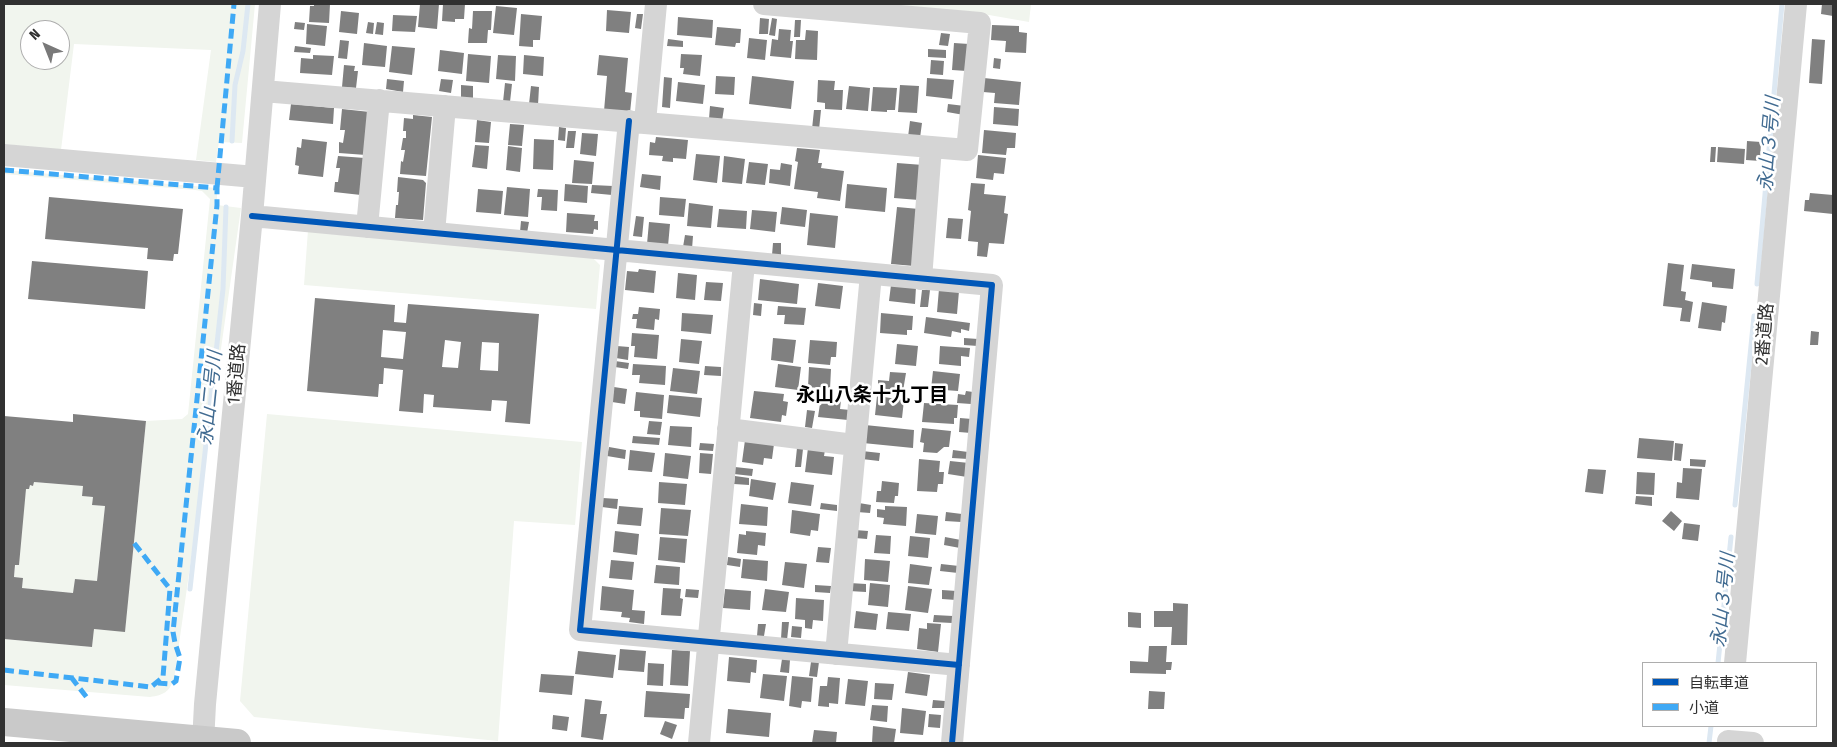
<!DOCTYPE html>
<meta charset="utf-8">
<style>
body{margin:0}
#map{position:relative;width:1837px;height:747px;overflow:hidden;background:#fff;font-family:"Fira Sans Condensed","Noto Sans JP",sans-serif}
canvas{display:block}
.frame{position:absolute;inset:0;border:5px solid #313131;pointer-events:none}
.legend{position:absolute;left:1642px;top:662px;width:175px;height:65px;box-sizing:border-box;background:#fff;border:1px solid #adadad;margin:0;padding:6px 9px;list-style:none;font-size:15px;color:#313131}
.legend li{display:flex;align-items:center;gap:10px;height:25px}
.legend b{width:25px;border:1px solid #adadad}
.north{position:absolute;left:20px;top:20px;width:50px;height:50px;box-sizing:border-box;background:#fff;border:1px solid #adadad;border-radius:50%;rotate:316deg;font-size:14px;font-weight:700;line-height:20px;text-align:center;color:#313131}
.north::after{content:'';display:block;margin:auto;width:18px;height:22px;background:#797979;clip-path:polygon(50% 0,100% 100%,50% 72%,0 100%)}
</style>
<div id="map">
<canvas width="1837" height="747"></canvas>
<div class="frame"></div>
<ul class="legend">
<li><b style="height:6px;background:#0057b8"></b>自転車道</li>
<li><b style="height:6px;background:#3fa9f5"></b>小道</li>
</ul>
<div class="north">N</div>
</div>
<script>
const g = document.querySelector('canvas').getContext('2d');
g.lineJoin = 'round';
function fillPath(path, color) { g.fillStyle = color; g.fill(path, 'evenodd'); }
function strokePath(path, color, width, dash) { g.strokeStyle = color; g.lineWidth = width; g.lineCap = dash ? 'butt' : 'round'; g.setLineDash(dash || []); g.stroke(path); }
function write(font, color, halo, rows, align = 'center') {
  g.font = font + ' "Fira Sans Condensed","Noto Sans JP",sans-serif'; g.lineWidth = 5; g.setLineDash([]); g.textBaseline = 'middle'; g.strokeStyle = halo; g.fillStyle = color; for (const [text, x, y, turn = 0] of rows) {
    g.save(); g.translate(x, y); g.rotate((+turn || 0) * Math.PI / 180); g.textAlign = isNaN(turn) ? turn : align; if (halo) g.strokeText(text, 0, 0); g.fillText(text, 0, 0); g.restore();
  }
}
fillPath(new Path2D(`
 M4 4H255L242 143 219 142 216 162 196 160 211 50 74 44 61 150 4 144ZM30 30H60V60H30Z
 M881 4H1031L1029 22 989 15Z
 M4 170 217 188V205L241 208 174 679C169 692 164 695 150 697L4 685V639L92 647 94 629 125 631 146 421 182 419 188 414 210 199 202 191 195 190 4 174Z
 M308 230 591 256 600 265 596 309 304 285Z
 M267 414 582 442 575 525 514 521 498 741 254 717 240 701Z
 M34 482 83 486 82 496 93 497 92 505 105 506 97 581 73 593 22 588 23 578 14 577 26 489H29L30 485 33 486Z`), '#f1f5ee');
strokePath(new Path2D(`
 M232 141 235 85 243 51 248 4
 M1757 284 1782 4
 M1735 505 1754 316
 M190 589 223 289 226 207
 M1718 663 1731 537
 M1709 743 1711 726`), '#dde8f2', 5);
fillPath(new Path2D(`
 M314 4H330L329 23 309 22 310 6H314Z
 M420 4H439L437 29 418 27Z
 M443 4H465L464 19H455V22L442 21Z
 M1822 4H1833V16L1821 14Z
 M496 6 517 8 514 35 493 33Z
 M607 10 631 12 629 33 606 31Z
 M341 11 359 13 357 34 339 32Z
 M473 11H492L491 30H488L487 43H468L469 28 472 29Z
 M521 14 542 16 540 40H533V47L519 46Z
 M637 14H643L641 29 635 28Z
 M393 15 417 16 415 32 392 31Z
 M678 17 713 20 712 38 677 35Z
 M760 18 769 19 768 34H759Z
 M772 18 777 19 775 36 769 35Z
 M795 20H801L800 37H794Z
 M295 22 305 23 304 30 294 29Z
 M368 22 374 23 373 34 366 33Z
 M377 22 384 23 383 35 375 34Z
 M307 24 327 26 325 46 306 44Z
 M992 25 1019 26V32L1027 33 1026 53 1005 52 1006 41 991 40Z
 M717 27 741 29 740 43H736L735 47 715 45Z
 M779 29 791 30 790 41H793L791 58 770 56 772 39 778 40Z
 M806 30 818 31 817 60 795 59 796 40H805Z
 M941 33 950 34 948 46 939 45Z
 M749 38 767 40 765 60 747 58Z
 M668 39 683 41V47L667 46Z
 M1812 39 1825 40 1822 84 1809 83Z
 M340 40 349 41 347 59 338 58Z
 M364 43 387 46 385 67 362 65Z
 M954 43 969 44 967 71 952 70Z
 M295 46 311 48 310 53 294 52Z
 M392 46 415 48 412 75 389 72Z
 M928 49 946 50V58L928 57Z
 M440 50 464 53 462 74 438 71Z
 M468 54 491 56 489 83 466 81Z
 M681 54 702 55 700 76 683 74 684 68H680Z
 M313 55 334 56 332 75 300 73 301 58 313 59Z
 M498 55 516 56 515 81 496 79Z
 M524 55 544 57 543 76 523 74Z
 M599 55 628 58 625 92 632 93 630 113 604 111 607 76 597 75Z
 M994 58 1001 59 1000 69 993 68Z
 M931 60 944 61 943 75 930 74Z
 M344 65 355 66 354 71H358L356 88 342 87Z
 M716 76 735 77 734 95 715 94Z
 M752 76 794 81 791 109 749 104Z
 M664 77 672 78 670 108 662 107Z
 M927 78 954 80 952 99 926 96Z
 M984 78 1021 82 1019 105 994 103 995 93 983 92Z
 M387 79 404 81 403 92 386 89Z
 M441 79 453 80 451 93 439 91Z
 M818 80 835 81 834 90H843L842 110 825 109V103L817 102Z
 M678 82 705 85 703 104 676 101Z
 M505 83 512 84 510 102H503Z
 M461 85 473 86V100L461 99Z
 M900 85 919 86 917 113 898 112Z
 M531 86 539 87 538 105 529 104Z
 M849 86 870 88 868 111 846 109Z
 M873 87 897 88 895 110H887V112L871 111Z
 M291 104 334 108 333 124 289 120Z
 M948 104 965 106 964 115 947 112Z
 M710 106 724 108 722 121 709 119Z
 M994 107 1019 109 1018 126 993 124Z
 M342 109 370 112 366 155 339 153V142L343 143 345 130H340Z
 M814 110H821L819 130 812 129Z
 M413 115 432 117 426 176 400 174 401 161 403 162 405 150H401L403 138H406V131H403L404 118 413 119Z
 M477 120 491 122 489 143 475 142Z
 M910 121 922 123 920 138 908 137Z
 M510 124 524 125 522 146 508 145Z
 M559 127 566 128 565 141 558 140Z
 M984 130 1016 133 1015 148H1007L1006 155 982 153Z
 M568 131H576L574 148H566Z
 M582 133 598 134 596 156 580 154Z
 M656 137 688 140 686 159 673 158V162L662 161 663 156 649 155 650 142 655 143Z
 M302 139 327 142 323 177 298 174 299 166 295 165 297 147 301 148Z
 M534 139 554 140 553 170 533 169Z
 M1747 141 1761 142 1760 161 1746 160Z
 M475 145 489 146 487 169 472 167Z
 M508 146 522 148 520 172 506 170Z
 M1711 147H1716L1715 162H1710Z
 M1718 147 1745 149 1744 164 1717 162Z
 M797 148 820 150 818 163H822L821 168 844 171 840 201 817 198 818 192 794 189 798 162 795 161Z
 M696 154 720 156 717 183 693 180Z
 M978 155 1006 158 1004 174 994 173 993 180 976 178Z
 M338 156 365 158 361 195 334 192 335 182H338L340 168H336Z
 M724 156 745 159 742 184 722 182Z
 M574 160 594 162 592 184 572 183Z
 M749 162 768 164 765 185 746 183Z
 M781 163 792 165 790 186 769 183 770 169 780 170Z
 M897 163 923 165 919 200 894 198Z
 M642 174 661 176 660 190 640 187Z
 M398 177 423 180 426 183 423 220 395 218 396 205H398L399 192H397Z
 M971 183 985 184 984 194 1006 196 1004 213 1008 214 1004 244 989 243 987 257 977 256 978 242 968 241 971 211 968 210Z
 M565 184 588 186 587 203 564 201Z
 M847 184 887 188 885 212 845 208Z
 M592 185 613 186 612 195 591 193Z
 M507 187 530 189 528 217 504 215Z
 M478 189 503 191 501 214 476 212Z
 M538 189 558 190 557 211 541 210 542 197H537Z
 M1810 193 1833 195V214L1804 211 1805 200H1809Z
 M49 197 183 209 178 254H174L173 261 147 259 148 248 45 239Z
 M660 197 686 199 684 217 659 215Z
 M689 203 713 206 711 228 687 226Z
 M782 207 807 210 805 227 780 224Z
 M897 207 919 209 914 266 891 264Z
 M719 209 747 211 746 229 717 227Z
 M752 210 777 212 775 232 750 229Z
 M567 213 595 215 594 221H598V230L594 229 593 234 566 232Z
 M810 213 838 216 835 248 807 245Z
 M636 216 644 217 642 237 633 236Z
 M948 218 963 219 961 239 946 238Z
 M521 221 529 222 527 233 520 232Z
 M649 222 670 224 668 246 647 244Z
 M685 235 693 236 692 249 683 247Z
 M773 243H781V256L772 255Z
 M32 261 148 271 145 309 28 299Z
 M1668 263 1684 265 1681 291 1686 292 1685 300 1693 302 1690 322 1680 321 1682 308 1663 306Z
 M1692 264 1735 269 1733 289 1712 287V282L1690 279Z
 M639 269 656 271 654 293 625 290 627 271 638 272Z
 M678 273 697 275 695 300 676 298Z
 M760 279 799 284 797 304 758 300Z
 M706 282 723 283 721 301 704 300Z
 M818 283 843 286 840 309 815 306Z
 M891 285 916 287 915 304 889 301Z
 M939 289 959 291 957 314 937 312Z
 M922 290H930L928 307H920Z
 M315 298 395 305 394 322 406 323 408 304 539 314 530 424 505 422 507 401 492 400 491 411 433 407 434 395 424 394 423 413 399 411 403 370 384 368 383 384H379L378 397 307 391ZM383 330 406 332 403 359 381 357ZM445 340 461 342 458 368 442 367ZM482 342 499 343 498 371 480 370Z
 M1702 302 1727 306 1725 323 1722 322 1721 331 1698 328Z
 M754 303 762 304 761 316 753 315Z
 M778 306 806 308 804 325 784 324 785 315H777Z
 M639 307 660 309 659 320 655 319 654 330 636 328 637 319H632L633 314H638Z
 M682 313 713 315 711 334 681 331Z
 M881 313 913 316 912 330H907V335L880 333Z
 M926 317 970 323 969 331 961 329V333L952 331 951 337 924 333Z
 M1811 331 1819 332 1818 345H1810Z
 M632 333 659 335 657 359 634 357 635 346H631Z
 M773 338 796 340 793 363 771 360Z
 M964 338 978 339V346L964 345Z
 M681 339 702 341 699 364 679 362Z
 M810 340 837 342 836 357H831L830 365 808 363Z
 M897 344 918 346 916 366 895 364Z
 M617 346 629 347 628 360 616 358Z
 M940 346 970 348 969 357 961 356V366L939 364Z
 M615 361 629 363 628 369 615 367Z
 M633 364 666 366 665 385 639 383 640 375H632Z
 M778 364 801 367 798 390 775 387Z
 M705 366 721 367V376L704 375Z
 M809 367 831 369 830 389 808 387Z
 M673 368 700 371 697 394 670 391Z
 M933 371 960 374 958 391 931 389Z
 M890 372 906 373 903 391 878 388V380L889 381Z
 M614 387 627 389 625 404 612 402Z
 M754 391 784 394 783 401 788 402 786 416 782 415 781 422 750 418Z
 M966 391 973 392 971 404 957 403 958 394 965 395Z
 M636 392 664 395 662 419 640 417V411H634Z
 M669 395 702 398 700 417 667 413Z
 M877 396 904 400 902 418 875 415Z
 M821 397 841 400 840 409 850 410 848 420 818 417Z
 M924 403 958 405 957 418H954V424L922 422Z
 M807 410 815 411 812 428 805 427Z
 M73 414 146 421 125 632 94 629 92 647 4 639V416L73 422ZM34 482 83 486 82 496 93 497 92 505 105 506 97 581 75 579 73 593 22 588 23 578 14 577 15 565H19L26 489H29L30 485 33 486Z
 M960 418 972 419 971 433 959 432Z
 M649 421 662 422 660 435 647 434Z
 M865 425 914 430 913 448 863 443Z
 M670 426 692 427 691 447 668 445Z
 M922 428 951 431 949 447H944L937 453 923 452 924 443 920 442Z
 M633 436 660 438 659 445 632 443Z
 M1639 438 1674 441 1672 461 1637 458Z
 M745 440 774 444 772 459 764 458 763 465 742 462Z
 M700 443 714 444 713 451 699 450Z
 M1675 443 1683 444 1681 461 1674 460Z
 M609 447 626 450 625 459 607 456Z
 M797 448 803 449 801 467H795Z
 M808 448 825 450 824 456 834 457 832 475 805 472Z
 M630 450 655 453 652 472 628 470Z
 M953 450 968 452V459L952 458Z
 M862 451 880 453 879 461 862 459Z
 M665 453 691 456 688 479 663 476Z
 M700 453 713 454 711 474 699 473Z
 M919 459 940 461 939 472H944L943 484H938L937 492 917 491Z
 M1690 459 1706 460 1705 467 1690 466Z
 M950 461 969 463 967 477 948 474Z
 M735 467 753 469 752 476 734 474Z
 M1683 468 1702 469 1699 500 1676 498 1677 482 1682 483Z
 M1588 469 1606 470 1603 494 1585 492Z
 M1637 472 1655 473 1654 495 1636 494Z
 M735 476 749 478V485L734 484Z
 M751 479 776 483 773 500 749 496Z
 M882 481 899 483 898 496H895L894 503 876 502 877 491H881Z
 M659 482 687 484 685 505 658 503Z
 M791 482 814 485 811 506 788 503Z
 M1636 496 1652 497V506L1635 504Z
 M603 498 618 499 617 509 602 507Z
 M821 503 837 505V511L820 509Z
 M859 503 871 505 870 513 857 512Z
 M741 504 768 507 767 526 739 524Z
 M619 506 643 508 641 526 617 524Z
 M885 506 907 507 906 526 883 524 884 518 877 517V509L885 510Z
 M661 508 691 510 688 536 659 534Z
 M792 510 820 514 818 531 811 530 810 536 790 533Z
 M1671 511 1682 521 1674 531 1662 521Z
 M946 512 962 514 961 522 945 521Z
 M917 514 938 516 936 535 915 533Z
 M1684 523 1700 525 1698 541 1682 539Z
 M855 530 868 531 867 539 855 538Z
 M615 531 639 534 637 555 613 552Z
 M746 531 766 533 765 546 758 545 757 555 737 553 739 534 746 535Z
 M876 535 891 536 890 554 874 553Z
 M910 536 930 538 928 558 908 556Z
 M660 537 687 539 685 563 658 560Z
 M945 537 961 540 960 548 944 545Z
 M818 547 831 548 829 563 816 562Z
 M728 557 741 559 740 567 727 565Z
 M743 559 768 561 767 581 741 578Z
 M865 559 890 561 888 582 864 580Z
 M611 560 634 562 632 580 609 578Z
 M785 562 807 564 804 588 782 585Z
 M910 564 932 567 929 585 908 583Z
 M941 564 959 566 958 573 940 571Z
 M656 565 680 567 679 585 654 583Z
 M850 583 866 584V592L849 591Z
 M870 583 890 585 888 607 868 605Z
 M815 585 831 586 830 593 815 592Z
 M602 586 634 590 632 610 645 611 644 624 629 622 630 618 621 617 622 612 600 610Z
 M908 586 932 589 928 613 905 610Z
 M663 588 681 589 680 598 683 599 681 616 661 615Z
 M686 589 699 590 698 598 685 597Z
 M725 589 751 591 750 610 723 608Z
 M765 589 789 592 786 612 762 610Z
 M942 590 957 591 956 600 942 599Z
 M796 598 824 600 823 621 813 620 812 629 805 628V620L795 619Z
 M1173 603 1188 604 1187 645H1171L1172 627H1154V611H1173Z
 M856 611 878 614 876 630 854 628Z
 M888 612 911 614 909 631 886 629Z
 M1128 612 1141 613V628L1128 627Z
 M934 615 953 616 952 623 933 622Z
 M782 622H789L787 640 781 639Z
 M927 623 941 624 938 652 917 649 919 628 927 629Z
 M758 624H766L764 636H757Z
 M792 626 802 627 801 638 791 637Z
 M1149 646H1167L1166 662H1172L1171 670H1166V674L1130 673V661L1148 662Z
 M620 649 646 651 644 672 618 670Z
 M672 650 690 651 688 686 670 685Z
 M578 651 616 655 613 678 575 674Z
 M729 657 757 660 756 673 751 672 750 683 727 681Z
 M782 659 790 660 789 673 780 672Z
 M811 662H819L817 677 809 676Z
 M648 663 664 664 663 686 647 685Z
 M908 672 930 675 927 696 905 693Z
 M541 674 574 676 572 695 539 692Z
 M763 674 787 676 784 701 760 698Z
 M792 676 813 678 811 702 802 701 801 708 789 706Z
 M828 677 840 678 838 704 829 703V707L818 706 820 686H827Z
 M848 679 868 681 865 706 845 704Z
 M875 683 894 684 892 700 874 699Z
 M646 691 690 694 689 708H685L684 719 644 717Z
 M1149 691 1165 692 1164 709H1148Z
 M585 699 602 701 600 714H607L603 740 581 737Z
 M933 700 945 701V708H932Z
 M872 705 888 706 887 722 870 720Z
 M902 708 926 711 923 735 900 733Z
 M728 709 771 713 769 737 726 733Z
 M929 714 941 715 940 728 928 727Z
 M553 715 569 717 567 731 552 729Z
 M665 721 677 725 672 739 660 734Z
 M873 726 896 729 894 743H872Z
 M814 730 837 732 836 743H812Z`), '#808080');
strokePath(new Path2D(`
 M263 91 967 150 980 23 764 4
 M629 121 580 630 959 665
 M645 122 656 4
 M4 155 255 177
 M252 216 992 285 952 743
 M367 227 379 100
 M434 233 445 106
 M921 279 931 147
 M728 429 854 445
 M836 654 871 274
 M1735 663 1796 4
 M1728 741 1753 743
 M203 743 205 704 252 216 270 4
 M699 743 744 263`), '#d5d5d5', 22);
strokePath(new Path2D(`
 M4 722 237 743`), '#c9c9c9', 28);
strokePath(new Path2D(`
 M4 170 217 188V205L173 632 175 643 180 658 176 681 172 684 158 683
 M217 188 234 4
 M4 670 151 687 163 677 170 589 134 543
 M71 677 88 699`), '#3fa9f5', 5, [10, 5]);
strokePath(new Path2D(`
 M629 121 580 630 959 665
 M252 216 992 285 952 743`), '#0057b8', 6);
write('18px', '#313131', '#fff', [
 ["2番道路",1765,334,-85],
 ["1番道路",237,374,-85]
]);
write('italic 19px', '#416b91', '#fff', [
 ["永山３号川",1770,144,-85],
 ["永山二号川",211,398,-84],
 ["永山３号川",1724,600,-84]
]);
write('bold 19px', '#000', '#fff', [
 ["永山八条十九丁目",872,396]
]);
</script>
